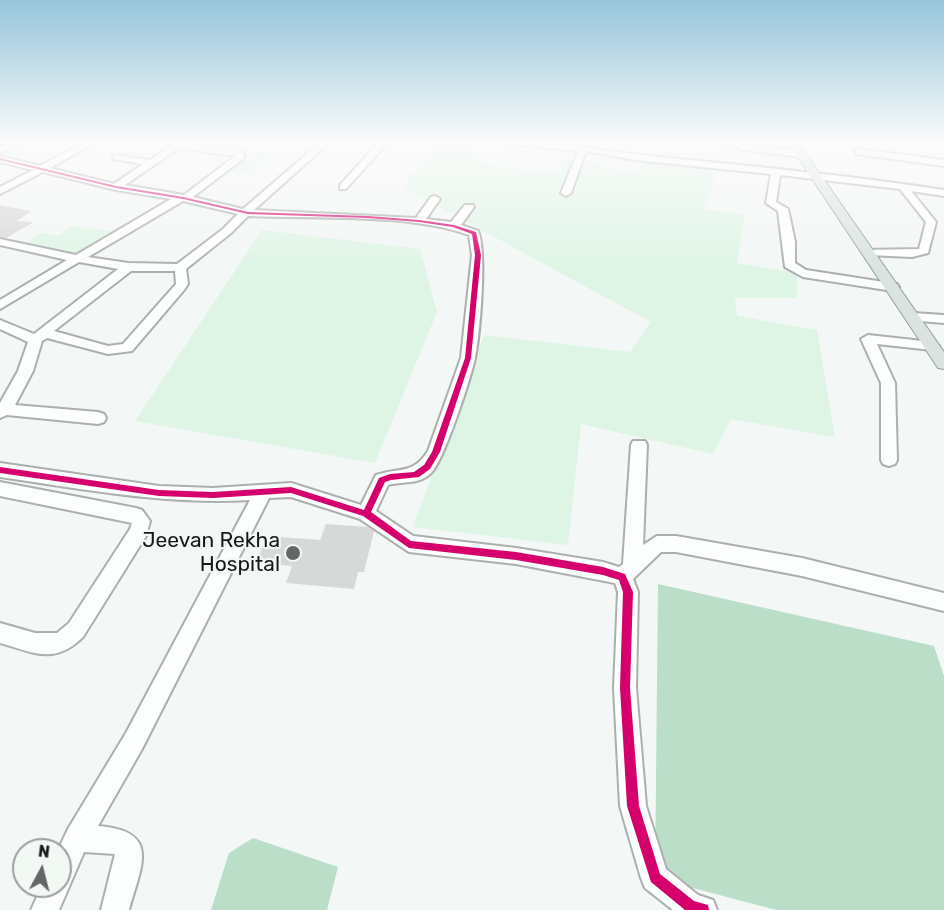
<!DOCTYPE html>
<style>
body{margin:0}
#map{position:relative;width:944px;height:910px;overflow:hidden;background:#f3f7f5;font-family:Rubik,sans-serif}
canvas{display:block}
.north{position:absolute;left:12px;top:838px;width:60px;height:60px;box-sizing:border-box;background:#f2f8f4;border:2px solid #9a9f9c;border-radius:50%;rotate:7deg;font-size:16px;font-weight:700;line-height:24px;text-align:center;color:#171918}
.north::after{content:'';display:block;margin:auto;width:21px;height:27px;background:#646765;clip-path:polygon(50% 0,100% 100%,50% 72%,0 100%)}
</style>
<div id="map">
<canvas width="944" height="910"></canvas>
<div class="north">N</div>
</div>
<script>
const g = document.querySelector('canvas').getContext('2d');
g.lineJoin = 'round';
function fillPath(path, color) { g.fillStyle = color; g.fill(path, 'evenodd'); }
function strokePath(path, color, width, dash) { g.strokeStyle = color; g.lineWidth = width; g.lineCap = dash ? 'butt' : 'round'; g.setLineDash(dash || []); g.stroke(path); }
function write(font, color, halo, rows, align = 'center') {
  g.font = font + ' Rubik,sans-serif'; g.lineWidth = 4.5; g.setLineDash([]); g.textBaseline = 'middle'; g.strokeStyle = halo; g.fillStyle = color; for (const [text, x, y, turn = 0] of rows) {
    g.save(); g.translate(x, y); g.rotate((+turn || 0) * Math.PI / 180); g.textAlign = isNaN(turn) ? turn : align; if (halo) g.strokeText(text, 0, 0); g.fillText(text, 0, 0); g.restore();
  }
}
fillPath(new Path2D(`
 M465 145 482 164 551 173 566 159 634 172 645 161 713 168V188L703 209 745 215 737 263 797 273V298H735L737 316 817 330 835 437 731 419 713 454 581 424 568 545 413 527 484 335 630 352 651 322 402 187 437 147Z
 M252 151 272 153 250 173 227 171Z
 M72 226 113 231 79 256 24 244 40 233 59 235Z
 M262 230 420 249 437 312 375 463 135 421Z`), '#def5e6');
fillPath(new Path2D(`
 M658 584 934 646 944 676V910H776L655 878Z
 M253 838 338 867 327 910H211L229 853Z`), '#bbdec8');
fillPath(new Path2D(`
 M0 205 31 211 17 221 34 222 6 238 0 237Z
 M326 524 368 527 374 531 364 572H358L354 589 286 583 292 566 256 563 267 536 320 540Z`), '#d7d9d8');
const minor = new Path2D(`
 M14 141H25L0 153V147Z
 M87 141H98L50 168 114 184 143 164 113 159V155L150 160 177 141 235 149 244 154V158L193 197 243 209 322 141H331L254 210 416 218 431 197 435 196 440 199 426 219 451 222 465 205H473L474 207 461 225 478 231C487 250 480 334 475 358 471 377 444 461 431 473 419 485 404 481 388 485L376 511 413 536 516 548 603 562 619 567 623 564 631 445 633 441H645L647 445 643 545 657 536H676L802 558 944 593V611L802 576 676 552H661L633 579 638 592 636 688 646 806 666 869 698 895 713 900 717 910H673L645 888 641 878 620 806 614 688 618 592 615 583 516 564 409 552 360 519 291 497 269 498 142 749 98 826C162 831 141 866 129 910H101L115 854 84 852 59 910H31L42 886H60V850H58L68 829 126 733 250 500C166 505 83 489 0 477V463L159 486 213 488 291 483 361 505 376 475C400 467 413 475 428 451L461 358 472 255 469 235C408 213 314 219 248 216L231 233 186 269 188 284 184 290 132 351 108 354 47 338 42 341 33 371 15 405 98 412 104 414 106 418 104 422 98 424 7 415 0 418V403L18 371 28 342 0 329V320L34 334 118 269 79 262 0 309V300L67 260 0 245V239L76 255 171 199 116 190 43 172 0 194V187L33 170 0 162V156L40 166ZM179 148 235 156 184 195 125 185ZM183 201 238 214 223 229 177 264 128 263 88 257ZM131 271H175L176 284 123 344 108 346 54 331Z
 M380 141H389L346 189H340V185Z
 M506 141C555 141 602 151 650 156 749 166 846 175 944 190V196L911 191 936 222 928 253 912 257 868 255 864 254V250L919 249 926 222 900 189 780 175 776 202 788 209 795 242V263L806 270 897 284 899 287 893 291 803 277 785 267 778 211 766 203 771 174 635 160 586 151 571 193 566 196 561 193 578 151 510 144Z
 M716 141 801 151 805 154 801 157 743 150Z
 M859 149 944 160V166L856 154V150Z
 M913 313 944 315V323L908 320 906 317Z
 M868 335 932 342 939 346 932 350 877 344 895 383 897 460 895 464 889 466 883 464 881 460V383L861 339Z
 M0 482 136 508 142 510 150 521 146 536 83 637C54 665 35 653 0 643V623L35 633H57L69 623 130 529 132 523 0 496Z`);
const major = new Path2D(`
 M787 141H797L944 352V369L938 368Z`);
strokePath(minor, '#adafae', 4);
strokePath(major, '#8fa199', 2);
fillPath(minor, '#fdfefe');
fillPath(major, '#dae3df');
fillPath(new Path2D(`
 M0 158 116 186 183 197 248 212 368 216 419 220 454 225 476 232 481 255 471 358 440 452 430 469 419 477 391 480 385 482 371 512 411 541 516 552 603 567 625 574 633 592 630 688 639 806 660 874 694 901 708 905 709 910H685L651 882 627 806 620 688 623 592 619 580 603 575 516 560 409 548 363 516 291 493 213 498 159 496 0 473V467L159 490 213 492 291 487 364 510 379 478 390 474 414 472 424 465 432 452 465 358 475 255 472 234 453 227 419 222 368 218 248 214 183 199 116 188 0 160Z`), '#d6006c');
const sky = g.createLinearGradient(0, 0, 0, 268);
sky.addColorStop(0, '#96c5db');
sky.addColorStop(0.53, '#fafbfa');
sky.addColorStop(1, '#fafbfa00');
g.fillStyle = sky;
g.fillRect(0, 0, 944, 268);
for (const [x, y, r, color] of [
 [293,553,8,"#646765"]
]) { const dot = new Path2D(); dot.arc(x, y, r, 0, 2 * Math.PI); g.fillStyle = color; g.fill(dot); strokePath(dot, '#f2f8f4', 2); }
write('21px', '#171918', '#f2f8f4', [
 ["Jeevan Rekha",280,541],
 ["Hospital",280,565]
], 'right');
</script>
